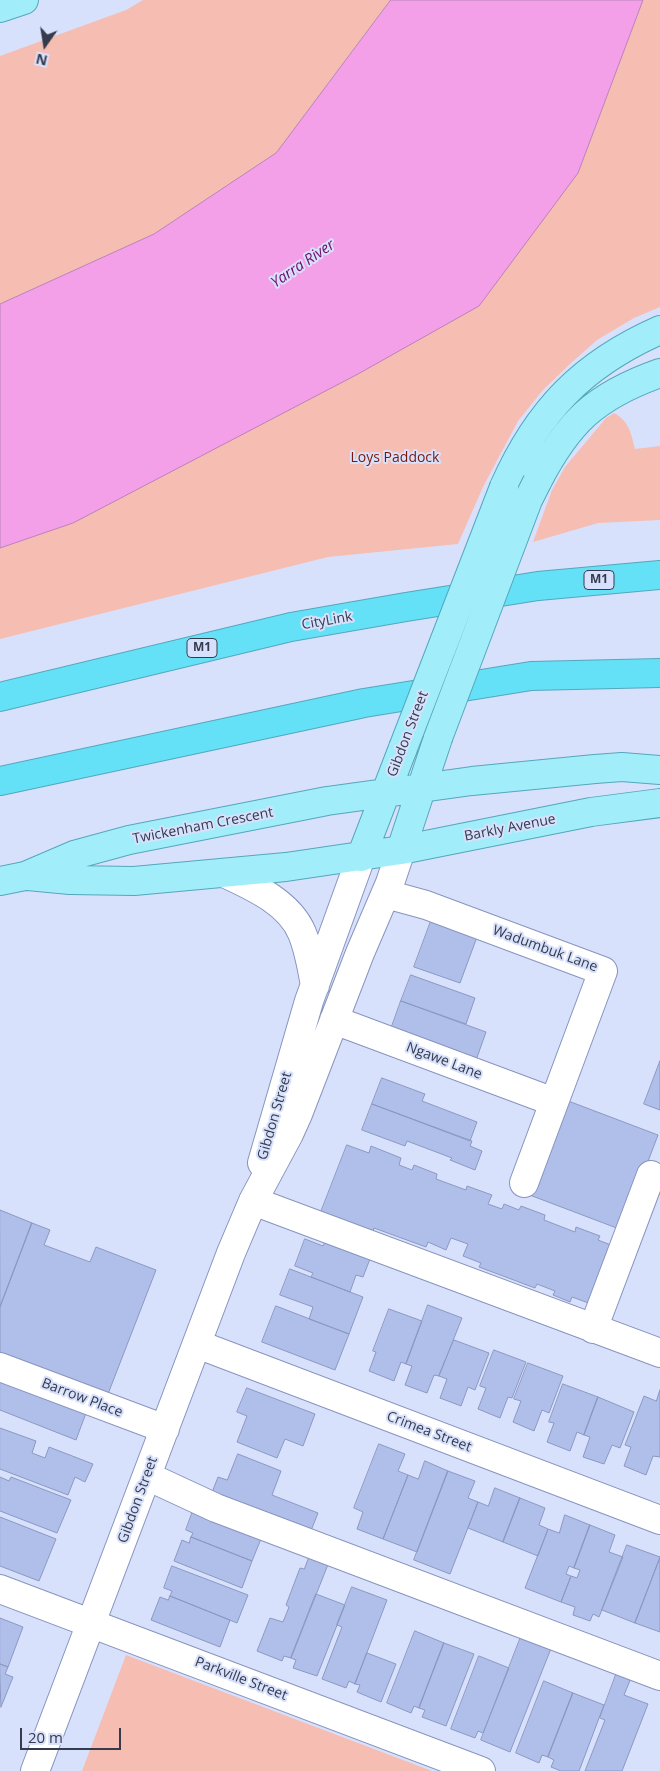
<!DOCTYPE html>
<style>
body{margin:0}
#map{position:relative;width:660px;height:1771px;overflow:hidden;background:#d8e1fc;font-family:"Open Sans",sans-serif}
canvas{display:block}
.north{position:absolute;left:20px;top:20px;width:50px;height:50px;-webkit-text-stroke:4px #d8e1fc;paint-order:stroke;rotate:193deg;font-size:14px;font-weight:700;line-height:20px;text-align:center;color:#353b4d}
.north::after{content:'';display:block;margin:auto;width:18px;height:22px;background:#353b4d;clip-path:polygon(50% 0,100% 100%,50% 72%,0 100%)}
.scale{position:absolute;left:20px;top:1728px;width:101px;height:22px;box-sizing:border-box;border:2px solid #353b4d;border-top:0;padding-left:6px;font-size:15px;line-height:18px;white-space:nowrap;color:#353b4d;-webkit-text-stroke:4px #d8e1fc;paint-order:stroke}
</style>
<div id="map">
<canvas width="660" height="1771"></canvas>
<div class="north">N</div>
<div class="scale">20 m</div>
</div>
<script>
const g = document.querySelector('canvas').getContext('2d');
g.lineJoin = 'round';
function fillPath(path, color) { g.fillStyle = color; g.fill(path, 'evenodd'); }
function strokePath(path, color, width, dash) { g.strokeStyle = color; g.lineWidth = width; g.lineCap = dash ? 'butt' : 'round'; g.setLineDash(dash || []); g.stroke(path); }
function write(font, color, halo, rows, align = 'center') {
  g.font = font + ' "Open Sans",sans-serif'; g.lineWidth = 4; g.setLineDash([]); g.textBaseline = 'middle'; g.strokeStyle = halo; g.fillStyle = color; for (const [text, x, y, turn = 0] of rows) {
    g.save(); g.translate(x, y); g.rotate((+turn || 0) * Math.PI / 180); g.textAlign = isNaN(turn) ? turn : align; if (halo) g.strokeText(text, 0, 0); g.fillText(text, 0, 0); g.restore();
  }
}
fillPath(new Path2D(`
 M143 0H391L276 153 154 234 0 304V56L126 10Z
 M643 0H660V307L634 318 597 340 571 363 543 390 518 421 483 487 458 544 328 557 0 639V548L73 523 578 173Z
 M614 413C629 421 631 433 635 449L660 446V520L598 523 533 542 552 490 565 467 606 418Z
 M126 1655 432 1771H82Z`), '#f6bdb2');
const water = new Path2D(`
 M391 0H643L578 173 479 306 358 374 73 523 0 548V304L154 234 276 153Z`);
fillPath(water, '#f3a0e9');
strokePath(water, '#ba82ba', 1);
const building = new Path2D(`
 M431 921 477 937 460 983 414 967Z
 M411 975 475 998 466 1024 401 1001Z
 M401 1001 486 1032 474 1066 391 1029Z
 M660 1061V1110L644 1104Z
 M382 1078 425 1094 422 1101 477 1122 470 1141 372 1104Z
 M563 1099 658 1135 622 1230 527 1194Z
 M372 1104 472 1141 470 1146 482 1151 475 1170 450 1160 452 1158 407 1141 405 1146 362 1130Z
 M347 1145 369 1153 371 1146 401 1158 399 1165 412 1170 414 1165 437 1174 436 1179 466 1190 467 1186 492 1195 488 1204 502 1209 504 1204 519 1210 521 1206 545 1215 544 1220 575 1232 576 1227 600 1236 598 1240 616 1247 594 1305 572 1297 570 1302 553 1295 555 1291 537 1284 535 1288 479 1267 481 1263 463 1256 468 1244 451 1238 446 1250 428 1242 426 1247 374 1228 372 1234 342 1223 344 1220 321 1212Z
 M0 1210 32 1223 0 1307Z
 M32 1223 50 1230 44 1245 90 1262 96 1247 156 1270 108 1394 0 1353V1307Z
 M305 1239 323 1246 325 1242 370 1259 363 1277 356 1275 350 1292 311 1277 313 1273 295 1266Z
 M290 1269 363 1297 349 1334 309 1319 313 1307 280 1295Z
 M428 1305 462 1318 439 1376 434 1375 427 1393 405 1385 412 1366 406 1364Z
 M276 1306 349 1334 335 1370 262 1342Z
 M389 1309 422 1321 406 1364 401 1362 394 1381 369 1371 376 1352 373 1351Z
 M454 1340 489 1353 475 1390 468 1387 461 1406 440 1398 447 1379 439 1376Z
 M494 1350 526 1362 512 1398 508 1397 500 1418 478 1409 486 1388 480 1386Z
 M528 1363 563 1376 549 1413 542 1410 534 1431 513 1422 521 1401 514 1399Z
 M0 1380 86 1413 76 1440 0 1410Z
 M563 1384 598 1397 584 1435 577 1432 570 1451 547 1442 554 1423 549 1422Z
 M247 1388 315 1414 303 1446 285 1439 277 1458 237 1442 247 1416 237 1412Z
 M660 1390V1457L653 1456 646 1475 624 1466 631 1447 625 1445 644 1396 656 1401Z
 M598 1397 634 1412 620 1448 612 1445 604 1464 583 1457 590 1437 584 1435Z
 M0 1428 36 1441 32 1453 45 1458 49 1447 93 1464 85 1482 75 1477 68 1495 0 1469Z
 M379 1444 405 1454 398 1471 408 1475 383 1539 357 1529 363 1512 354 1508Z
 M238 1454 281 1471 272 1495 318 1513 308 1538 209 1500 218 1477 227 1480Z
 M425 1461 448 1471 417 1552 383 1539 408 1475 418 1479Z
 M448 1471 475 1481 468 1498 478 1502 450 1574 414 1560Z
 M0 1477 9 1481 11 1477 71 1500 57 1533 0 1511Z
 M495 1488 520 1498 503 1542 468 1528 478 1502 488 1506Z
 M520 1498 545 1508 539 1525 548 1529 538 1556 503 1542Z
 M194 1508 263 1534 252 1561 191 1537 193 1533 186 1530Z
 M565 1515 590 1525 574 1568 569 1566 566 1574 571 1576 561 1602 525 1588 548 1529 559 1533Z
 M0 1517 56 1539 39 1581 0 1566Z
 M590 1525 615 1535 609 1552 623 1557 599 1617 593 1614 590 1621 573 1615 575 1607 561 1602 571 1576 577 1578 580 1570 574 1568Z
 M191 1537 252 1561 242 1588 174 1561 182 1540 189 1543Z
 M627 1545 660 1557 635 1623 602 1610Z
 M310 1555 329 1562 291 1658 284 1656 282 1661 257 1651 270 1618 283 1622 289 1607 286 1605 300 1568 304 1569Z
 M660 1558V1632L635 1623Z
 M172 1566 248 1595 237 1623 170 1596 172 1591 164 1588Z
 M352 1587 387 1600 355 1684 349 1681 346 1688 322 1679 342 1627 337 1625Z
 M316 1594 345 1605 317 1676 293 1668 296 1660 291 1658Z
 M170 1596 230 1620 220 1647 151 1620 160 1597 168 1600Z
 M0 1618 23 1627 8 1667 0 1664Z
 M415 1631 444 1643 419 1708 414 1706 411 1713 387 1703Z
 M522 1634 552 1646 510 1752 481 1740Z
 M444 1643 474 1654 446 1726 422 1717 425 1710 419 1708Z
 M367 1653 396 1664 381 1702 357 1692 360 1685 355 1684Z
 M479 1656 509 1668 483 1733 478 1731 475 1738 451 1729Z
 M0 1664 8 1667 5 1674 13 1677 1 1707Z
 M617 1672 631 1678 624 1695 648 1704 622 1771H585L605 1720 600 1718Z
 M544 1681 573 1693 548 1757 542 1755 539 1763 516 1753Z
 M573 1693 604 1705 579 1771H561L551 1767 554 1760 548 1757Z`);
fillPath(building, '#b0beea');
strokePath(building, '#8b98c2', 1);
const minor = new Path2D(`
 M224 873C252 886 289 902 302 933 309 950 312 968 315 986
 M386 894 426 905 603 971 524 1183
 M334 1020 554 1102
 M262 1163 309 1001 361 857
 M253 1201 660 1353
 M593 1329 651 1175
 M197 1344 660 1520
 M0 1367 165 1429
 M147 1476 216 1508 660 1676
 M0 1589 481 1771
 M35 1771 231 1253 253 1201 289 1134 298 1114 360 953 390 883 401 850`);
const major = new Path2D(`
 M0 8 24 0
 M537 482C568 422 595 396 660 373
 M504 487C538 410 583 364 660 330
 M401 850 438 738
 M361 857 403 748
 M28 876 70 880 134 881 286 867 401 850 591 812 660 803
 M0 881 25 876 74 855 129 840 327 801 472 781 595 769 622 767 660 770`);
const highway = new Path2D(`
 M0 697 291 627 406 607 538 586 660 575
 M0 781 364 703 531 676 660 673`);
strokePath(minor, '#8794be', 30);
strokePath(major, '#54a7bc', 30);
strokePath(highway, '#54a7bc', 30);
strokePath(minor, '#fff', 28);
strokePath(major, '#a2edfa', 28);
strokePath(highway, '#64e1f7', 28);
const majorBridge = new Path2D(`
 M438 738 528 500 537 482
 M403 748 504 487`);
strokePath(majorBridge, '#54a7bc', 30, []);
strokePath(majorBridge, '#a2edfa', 28);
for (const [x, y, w] of [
 [599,580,30],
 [202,648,30]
]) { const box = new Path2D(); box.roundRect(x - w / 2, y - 9.5, w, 19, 4); g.fillStyle = '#d8e1fc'; g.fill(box); strokePath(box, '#353b4d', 1); }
write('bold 12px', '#353b4d', null, [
 ["M1",599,580],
 ["M1",202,648]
]);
write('14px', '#78180c', '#d8e1fc', [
 ["Loys Paddock",395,458]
]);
write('14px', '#353b4d', '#d8e1fc', [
 ["CityLink",327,621,-10],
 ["Gibdon Street",408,734,-69],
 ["Twickenham Crescent",203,826,-11],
 ["Barkly Avenue",510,828,-11],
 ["Wadumbuk Lane",545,949,20],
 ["Ngawe Lane",444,1061,21],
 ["Gibdon Street",275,1116,-74],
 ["Barrow Place",82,1398,21],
 ["Crimea Street",429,1432,21],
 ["Gibdon Street",138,1500,-70],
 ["Parkville Street",241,1679,21]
]);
write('italic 15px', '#720e6c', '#d8e1fc', [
 ["Yarra River",303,264,-34]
]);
</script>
